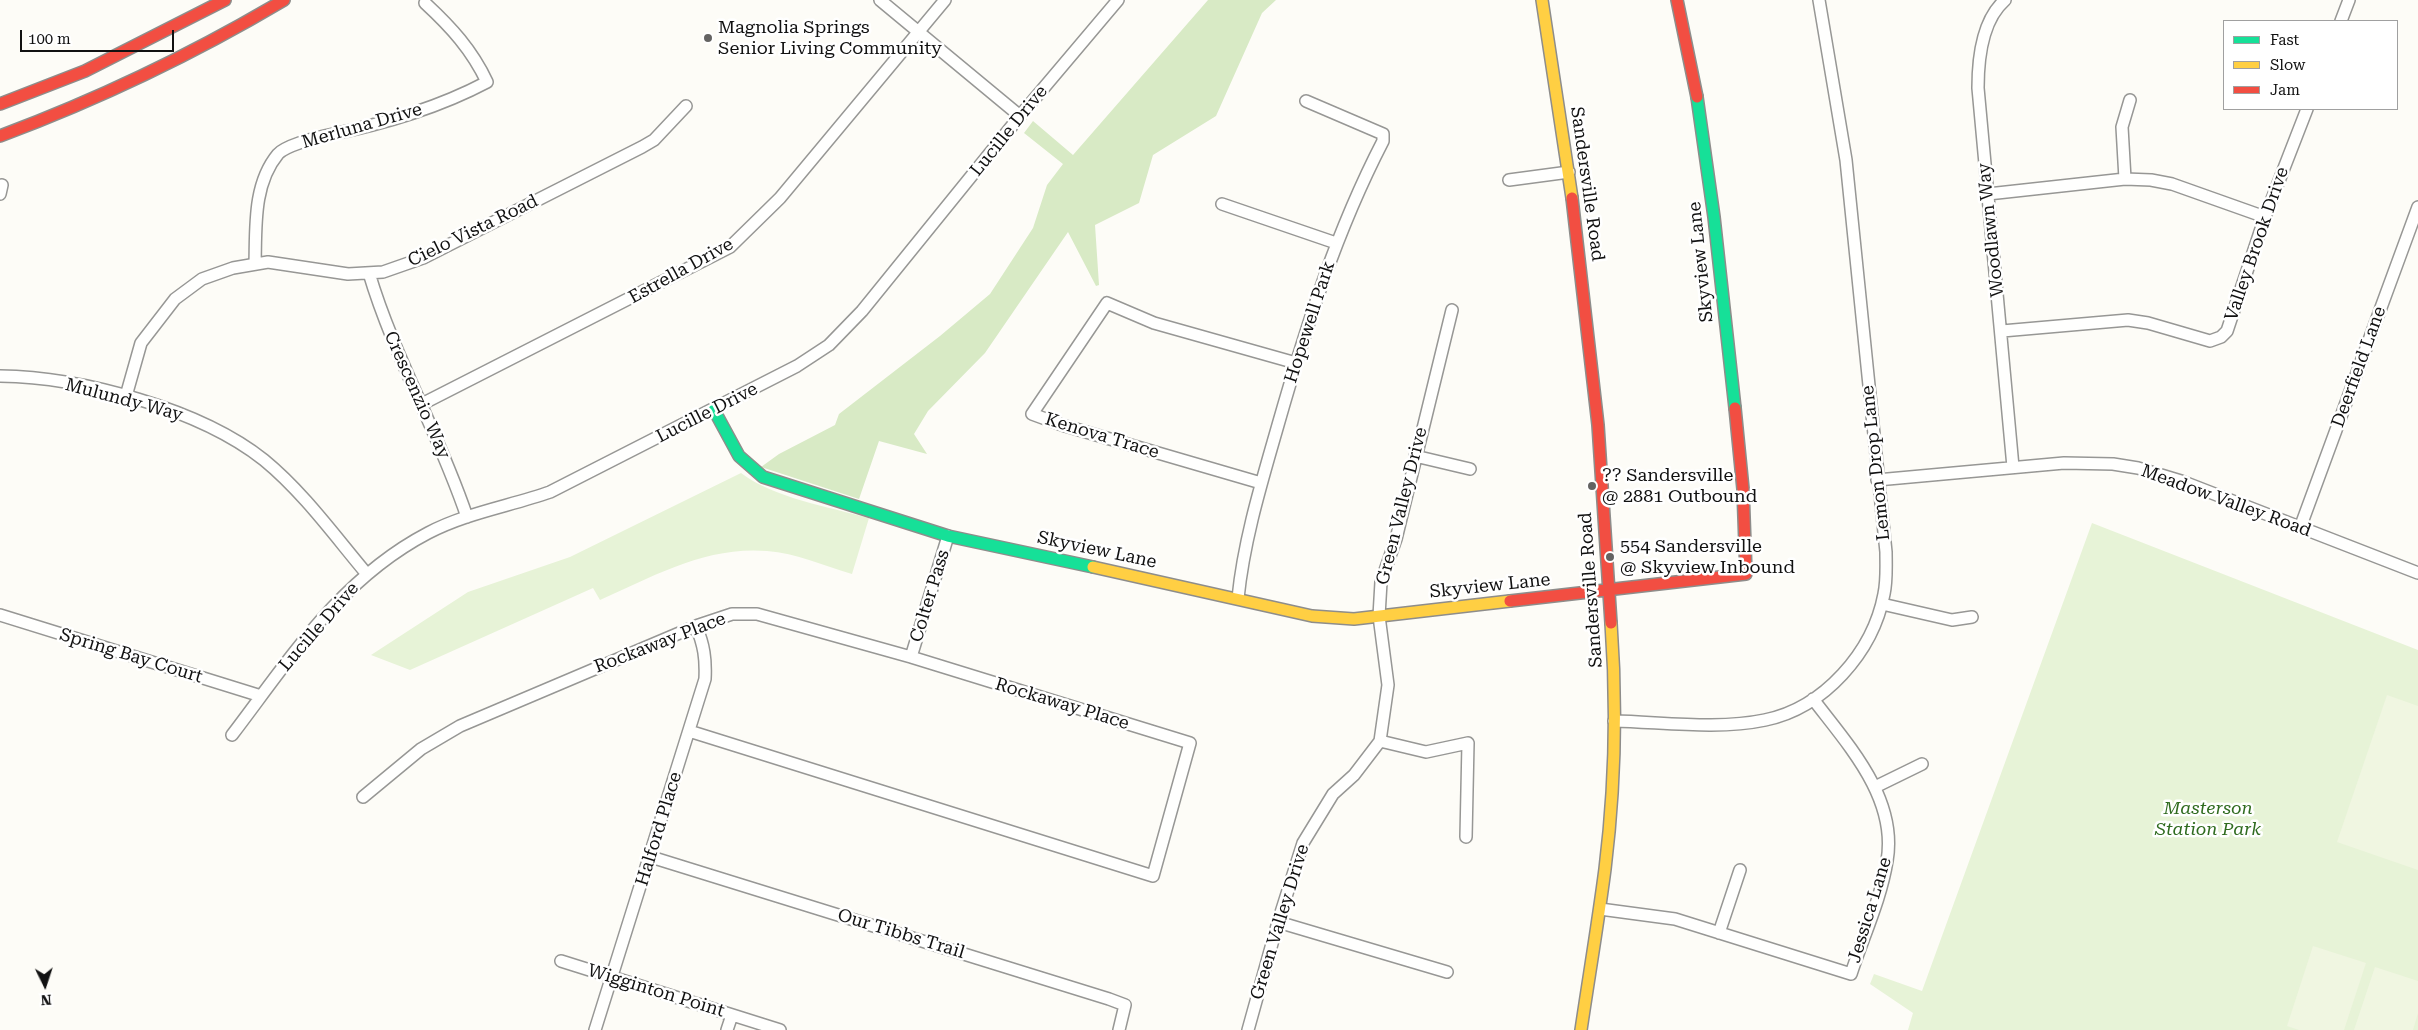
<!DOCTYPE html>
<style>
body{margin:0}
#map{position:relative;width:2418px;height:1030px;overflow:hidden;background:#fdfcf7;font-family:"Roboto Serif",serif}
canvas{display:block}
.legend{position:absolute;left:2223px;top:20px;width:175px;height:90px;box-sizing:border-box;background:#fff;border:1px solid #a0a0a0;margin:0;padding:6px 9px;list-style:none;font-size:15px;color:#111}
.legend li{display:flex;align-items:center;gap:10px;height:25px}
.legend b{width:25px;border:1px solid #a0a0a0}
.north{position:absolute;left:20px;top:960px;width:50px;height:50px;-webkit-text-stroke:4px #fff;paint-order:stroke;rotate:176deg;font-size:14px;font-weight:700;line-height:20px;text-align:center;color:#111}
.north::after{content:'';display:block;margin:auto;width:18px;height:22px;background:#111;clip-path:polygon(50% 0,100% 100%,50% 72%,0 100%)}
.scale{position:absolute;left:20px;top:30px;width:154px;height:22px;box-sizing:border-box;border:2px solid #111;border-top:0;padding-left:6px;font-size:15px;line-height:18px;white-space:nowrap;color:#111;-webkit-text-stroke:4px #fff;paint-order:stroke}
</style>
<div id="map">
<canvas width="2418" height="1030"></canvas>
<ul class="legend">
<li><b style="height:6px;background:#16e098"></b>Fast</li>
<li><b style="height:6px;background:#ffcf43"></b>Slow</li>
<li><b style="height:6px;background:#f24e42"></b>Jam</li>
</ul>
<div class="north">N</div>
<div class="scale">100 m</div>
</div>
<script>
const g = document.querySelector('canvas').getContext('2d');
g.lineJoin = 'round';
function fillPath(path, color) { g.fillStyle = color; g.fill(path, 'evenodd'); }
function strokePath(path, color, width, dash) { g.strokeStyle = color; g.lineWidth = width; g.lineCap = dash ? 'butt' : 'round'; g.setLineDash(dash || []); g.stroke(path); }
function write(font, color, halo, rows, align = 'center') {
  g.font = font + ' "Roboto Serif",serif'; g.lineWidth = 5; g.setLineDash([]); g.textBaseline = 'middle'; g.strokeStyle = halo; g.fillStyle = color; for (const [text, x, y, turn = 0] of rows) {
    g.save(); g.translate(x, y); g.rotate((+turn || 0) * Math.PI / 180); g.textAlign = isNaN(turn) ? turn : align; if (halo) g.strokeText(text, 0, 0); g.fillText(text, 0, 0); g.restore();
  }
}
fillPath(new Path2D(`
 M741 473C774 498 829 507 869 518L852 574C824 566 796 553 767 551 706 546 654 576 600 600L593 588 410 670 371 655 468 592 570 557Z
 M2092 523 2418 650V1030H1908L1913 1013 1870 984 1874 974 1922 991Z`), '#e7f3d7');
fillPath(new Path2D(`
 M1208 0H1276L1262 13 1216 116 1153 155 1139 203 1095 225 1099 285 1096 286 1068 232 985 353 928 411 914 434 927 454 879 441 859 499 761 467 779 454 835 425 839 414 940 336 990 294 1033 228 1047 185 1063 164 1024 133 1033 121 1073 155Z`), '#d8eac5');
fillPath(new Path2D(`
 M2387 695 2418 706V870L2337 842Z
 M2313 946 2366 963 2344 1030H2299L2287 1026Z
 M2375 967 2418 981V1013L2413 1030H2354Z`), '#f0f6e1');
const street = new Path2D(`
 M880 0 1020 116
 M2005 0C1982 20 1978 58 1978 88L2013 467
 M2341 21 2349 0
 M2125 179 2122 127 2130 100
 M1509 180 1569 172
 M0 194 2 185
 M1988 194 2125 179 2151 180 2172 184 2265 217
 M1222 204 1336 243
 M255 264C256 227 253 184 278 154 285 146 314 138 324 136 380 125 436 109 487 82 472 50 451 27 425 3
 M369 273C394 357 439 433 467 517
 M2002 331 2128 320 2148 323 2210 341 2221 337 2227 331 2265 217 2307 109
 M0 376C81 377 200 409 264 460 303 492 334 535 366 573
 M126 396 141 343 175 299 202 279 233 268 268 262 348 274 383 272 423 258 642 147 654 140 686 106
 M422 404 730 247 780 198 945 0
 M1415 456 1470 469
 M1877 480 2064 463 2113 464 2138 468 2181 481 2418 573
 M1261 483 1062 425 1032 414 1107 303 1154 323 1296 363
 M2300 528 2418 207
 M1238 598C1244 539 1262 481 1278 425 1306 327 1336 232 1383 141V134L1306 101
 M1882 604 1952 620 1972 617
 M0 615 261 696
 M911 657 948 536
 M1614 721C1662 722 1718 730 1765 720 1824 708 1873 652 1884 594 1887 580 1886 566 1886 552L1846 160 1819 0
 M232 735C290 659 340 579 428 533 466 513 510 506 550 492L797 366 829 345 862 311 1020 116 1118 0
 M1380 741 1426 752 1468 743 1466 837
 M1875 787 1922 764
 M363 797 421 749 460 726 696 626 732 614H757L911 657 1190 743 1153 876 689 731
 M651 857 1109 999 1125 1005 1119 1030
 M1600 909 1675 919 1851 974C1863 937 1881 899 1887 861 1898 798 1848 745 1813 699
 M1278 922 1447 972
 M1719 933 1740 870
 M561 961 780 1030
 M595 1030 705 679C706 659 704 645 696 626
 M727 1030 732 1015
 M1248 1030 1278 922 1303 843 1333 794 1354 775 1380 741 1388 685 1379 616 1381 582 1396 539 1452 310`);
const fast = new Path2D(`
 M1697 97 1714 217 1735 408
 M714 410 739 456 763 477 948 536 1093 567`);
const slow = new Path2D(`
 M1542 0 1572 198
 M1093 567 1312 616 1354 619 1510 601
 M1581 1030C1589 976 1598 923 1605 869 1615 788 1617 704 1611 623`);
const jam = new Path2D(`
 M1677 0 1697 97
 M0 104 85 71 225 0
 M0 136C99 99 193 54 284 0
 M1572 198 1598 425 1611 623
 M1510 601 1746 574 1743 489 1735 408`);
strokePath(street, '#979795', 14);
strokePath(fast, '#8e8d8b', 14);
strokePath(slow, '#8e8d8b', 14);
strokePath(jam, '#8e8d8b', 14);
strokePath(street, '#fffffe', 11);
strokePath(fast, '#16e098', 11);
strokePath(slow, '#ffcf43', 11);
strokePath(jam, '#f24e42', 11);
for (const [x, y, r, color] of [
 [708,38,5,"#646362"],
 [1592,486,5,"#646362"],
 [1610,557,5,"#646362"]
]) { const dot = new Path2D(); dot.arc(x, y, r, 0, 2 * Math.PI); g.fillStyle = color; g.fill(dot); strokePath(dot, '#fff', 2); }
write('18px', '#111', '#fff', [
 ["Magnolia Springs",718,28],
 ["Senior Living Community",718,49],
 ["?? Sandersville",1602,476],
 ["@ 2881 Outbound",1602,497],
 ["554 Sandersville",1620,547],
 ["@ Skyview Inbound",1620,568]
], 'left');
write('18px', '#111', '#fff', [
 ["Merluna Drive",362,126,-16],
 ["Lucille Drive",1009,131,-51],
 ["Sandersville Road",1587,184,82],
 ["Woodlawn Way",1991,230,-96],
 ["Cielo Vista Road",473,231,-26],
 ["Valley Brook Drive",2257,244,-71],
 ["Skyview Lane",1701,262,-96],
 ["Estrella Drive",681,271,-29],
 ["Hopewell Park",1310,322,-72],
 ["Deerfield Lane",2359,367,-70],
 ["Crescenzio Way",417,395,66],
 ["Mulundy Way",124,400,15],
 ["Lucille Drive",707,413,-27],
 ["Kenova Trace",1102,436,17],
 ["Lemon Drop Lane",1876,463,-96],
 ["Meadow Valley Road",2226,501,20],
 ["Green Valley Drive",1402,506,-76],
 ["Skyview Lane",1097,550,12],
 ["Skyview Lane",1490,586,-6],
 ["Sandersville Road",1591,590,-94],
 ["Colter Pass",930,596,-73],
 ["Lucille Drive",319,627,-49],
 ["Rockaway Place",660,643,-21],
 ["Spring Bay Court",131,656,17],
 ["Rockaway Place",1062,704,17],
 ["Halford Place",659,829,-73],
 ["Jessica Lane",1870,910,-73],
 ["Green Valley Drive",1280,922,-73],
 ["Our Tibbs Trail",901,934,17],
 ["Wigginton Point",656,991,17]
]);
write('italic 18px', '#2f6b1f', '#fff', [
 ["Masterson",2208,809],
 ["Station Park",2208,830]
]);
</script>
